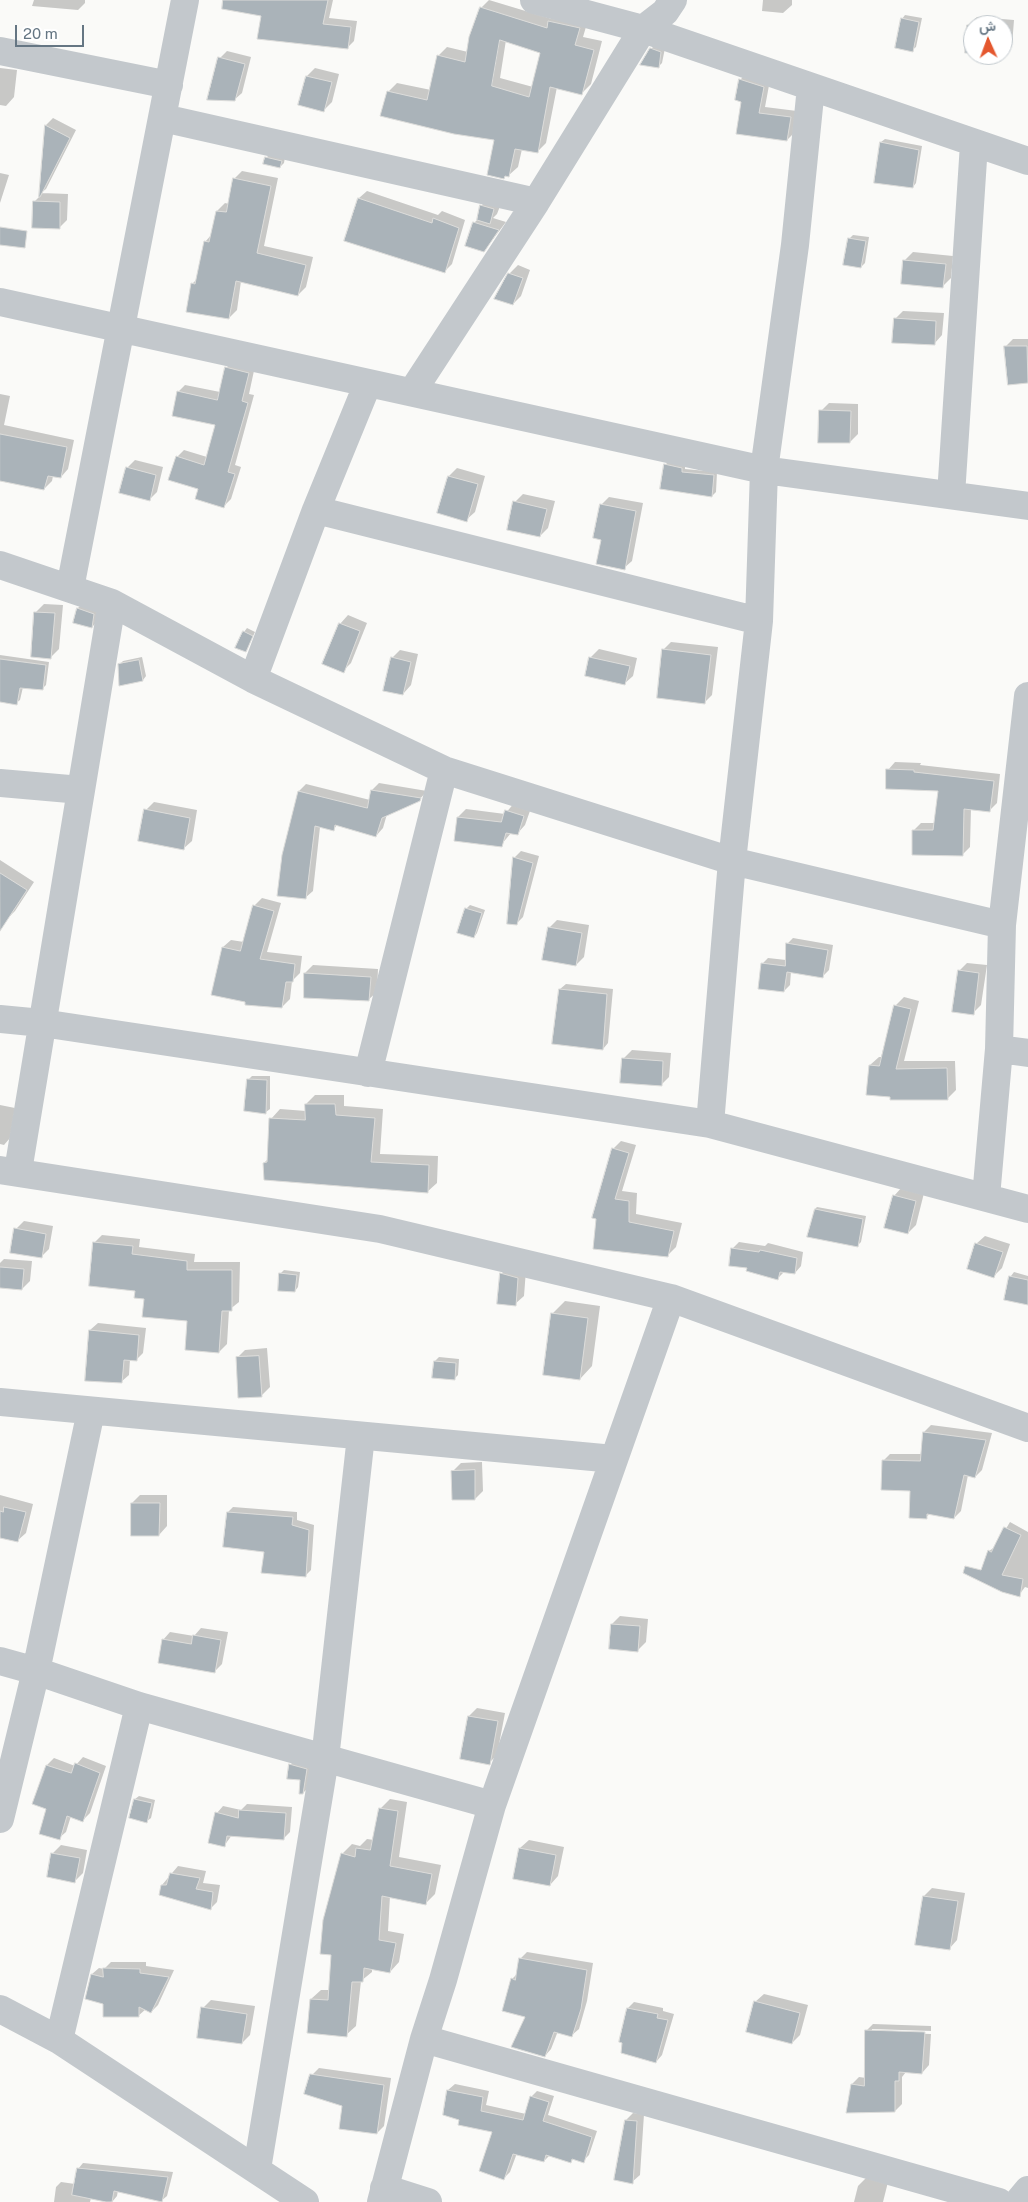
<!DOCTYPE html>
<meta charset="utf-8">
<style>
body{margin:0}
#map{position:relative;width:1028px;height:2202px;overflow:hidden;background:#fafaf8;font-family:"Public Sans",Vazirmatn,sans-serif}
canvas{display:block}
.north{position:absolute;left:963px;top:15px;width:50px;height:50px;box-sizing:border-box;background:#fff;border:1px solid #c1c8cd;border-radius:50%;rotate:358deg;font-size:14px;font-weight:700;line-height:20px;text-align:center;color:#657683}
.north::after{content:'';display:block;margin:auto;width:18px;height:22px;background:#e4572e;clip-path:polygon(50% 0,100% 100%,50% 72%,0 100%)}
.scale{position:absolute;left:15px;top:25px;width:69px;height:22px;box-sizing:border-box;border:2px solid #657683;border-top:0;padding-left:6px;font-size:15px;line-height:18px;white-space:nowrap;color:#657683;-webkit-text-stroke:4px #fff;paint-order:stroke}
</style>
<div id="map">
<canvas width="1028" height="2202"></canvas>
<div class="north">ش</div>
<div class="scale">20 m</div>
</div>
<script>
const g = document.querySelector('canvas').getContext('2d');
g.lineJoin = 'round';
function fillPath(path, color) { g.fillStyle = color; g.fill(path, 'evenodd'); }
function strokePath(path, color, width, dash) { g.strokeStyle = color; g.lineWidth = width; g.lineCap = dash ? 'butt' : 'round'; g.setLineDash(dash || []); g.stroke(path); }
fillPath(new Path2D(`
 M34 0H85V3L78 10 32 6Z
 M223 0H333L329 18 357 21 354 41 348 47Z
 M489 0 552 19 588 20 583 37 602 41 591 84 582 93 557 87 546 143 537 152 522 149 518 167 509 175 496 139 388 92 397 83 431 90 438 56 447 47 468 52 481 8ZM506 40 542 52 533 87 500 78Z
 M763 0H792V5L783 13 762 11Z
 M905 15 922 18 916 47 912 50 902 19Z
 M977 17 1014 20 1012 46 1004 54 1003 25H973V52L968 25Z
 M655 45 665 48 662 63 658 67 651 49Z
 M227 51 251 57 242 93 234 100 220 58Z
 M0 68 17 70 14 97 6 106 0 105Z
 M315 68 339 74 332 102 324 110 307 76Z
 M747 73 770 80 765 107 797 111 794 133 787 140 742 101 740 80Z
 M53 118 76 130 46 189 41 193 68 194 67 220 59 228 34 202 41 195 46 125Z
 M885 139 922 146 916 183 913 187 881 142Z
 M270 154 285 157 284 163 280 167 266 158Z
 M242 171 278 178 264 246 313 257 306 287 298 295 241 281 237 310 229 318 192 284 197 279 205 242 212 234 217 211 225 203 229 204 234 179Z
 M0 173 9 175 0 203Z
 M367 191 438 215 442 211 465 220 452 264 444 272 345 240 359 198Z
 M489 198 502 201 497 214 493 218 506 222 484 251 474 223 479 218 481 206Z
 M853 235 869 237 865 263 861 267 849 239Z
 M913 252 953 256 951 278 943 286 905 260Z
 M518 265 530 270 521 296 513 304 509 274Z
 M903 311 944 313 942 335 934 344 895 319Z
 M1013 339H1028V382L1009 383 1006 346Z
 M233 361 255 366 249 394 254 395 235 465 241 467 231 499 224 506 199 488 177 457 184 450 207 457 216 424 178 392 185 385 220 392 226 368Z
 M0 394 10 396 4 425 74 440 68 469 61 477 53 476 52 481 44 489 0 471Z
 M829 403 858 404V434L850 442 821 411Z
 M135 460 163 467 157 492 149 500 127 468Z
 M669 461 685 464V469L717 472 716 492 712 496 665 465Z
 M457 468 485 476 475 512 466 520 449 476Z
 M523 494 555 501 548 528 540 536 515 502Z
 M609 497 643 503 632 561 624 568 602 538 601 505Z
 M86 600 102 605 100 619 92 627 74 622 78 608Z
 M44 604 63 605 59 649 51 657 36 612Z
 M348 615 367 623 351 663 343 671 340 624Z
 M247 628 255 632 246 651 244 632Z
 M671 642 718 647 712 695 704 703 663 650Z
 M599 649 637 658 633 676 624 684 586 675 591 657Z
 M400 650 418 654 411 685 403 694 392 658Z
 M0 655 49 662 46 685 42 689 23 687 20 700 16 703 0 701Z
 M142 657 146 676 143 680 119 665 123 661Z
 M895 762 921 763 920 765 1000 774 997 803 989 811 971 808 970 847 963 854 914 830 921 823H935L939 790 888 770Z
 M379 783 427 791 419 800 387 814 383 828 376 836 338 824 333 830 320 827 313 891 305 898 299 791 306 784 370 800 372 790Z
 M154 802 197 810 192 841 183 849 146 810Z
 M515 802 531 808 525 825 517 834 511 833 501 845 458 817 466 809 505 814Z
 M521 851 539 856 523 917 516 924 514 858Z
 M0 860 34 882 15 911 7 919 0 915Z
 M262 898 281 903 267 952 302 956 300 973 292 981 290 999 282 1007 247 1001 223 947 231 940 244 942 254 906Z
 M470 905 485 910 477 933 474 937 466 909Z
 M557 920 589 925 584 957 576 965 549 928Z
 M793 938 833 945 829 970 823 976 791 971 790 985 784 991 762 964 768 958 786 960 787 944Z
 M967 963 987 965 981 1005 973 1013 959 971Z
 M313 965 378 969 377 992 368 1000 305 973Z
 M566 984 613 989 608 1043 603 1049 560 989Z
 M904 997 919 1001 904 1061H955L956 1090 947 1099 891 1096 870 1065 879 1057H883L895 1006Z
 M632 1050 671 1053 669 1077 661 1085 623 1059Z
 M252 1076H270V1109L266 1112 248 1080Z
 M315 1095H344V1106L383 1109 380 1154 438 1156 437 1183 427 1192 264 1163 268 1159 271 1119 280 1109 306 1111V1104Z
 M0 1105 15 1108 10 1138 4 1145 0 1144Z
 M621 1141 636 1145 622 1191 637 1193 636 1214 682 1223 676 1247 668 1255 595 1248 613 1149Z
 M902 1187 924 1193 916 1225 908 1233 894 1196Z
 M817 1207 866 1216 861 1242 857 1246 808 1236 814 1210Z
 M24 1221 53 1226 49 1249 41 1257 16 1229Z
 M102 1235 140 1239 139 1247 195 1254 194 1262H240L239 1302 229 1310 227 1344 219 1352 188 1320 145 1298 136 1290 94 1243Z
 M985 1236 1010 1244 1002 1268 994 1276 976 1244Z
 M739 1242 765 1246 768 1243 803 1252 801 1266 795 1273 784 1272 777 1279 749 1267 732 1249Z
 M4 1259 32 1261 30 1281 22 1289 0 1287V1263Z
 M509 1266 526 1270 524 1296 515 1304 501 1274Z
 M284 1270 300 1272 298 1287 295 1291 280 1274Z
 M1014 1272 1028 1276V1301L1006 1299 1011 1276Z
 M565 1301 600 1306 592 1366 580 1379 552 1314Z
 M98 1323 146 1328 143 1353 136 1360 130 1359 129 1375 121 1382 90 1330Z
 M267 1348 270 1387 261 1396 237 1358 245 1350Z
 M439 1357 459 1359 458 1375 454 1379 433 1377 435 1361Z
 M931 1425 992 1433 982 1470 975 1477 968 1475 961 1511 954 1518 931 1513 926 1517 911 1490 883 1461 890 1454H922L924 1432Z
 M482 1462 483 1491 475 1499 453 1471 461 1463Z
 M0 1495 33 1504 26 1533 17 1541 0 1537Z
 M140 1495H167V1526L159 1535 132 1503Z
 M233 1507 297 1512V1520L314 1525 311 1570 306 1575 266 1551 228 1512Z
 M1010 1522 1028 1532V1588L1025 1587 1019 1595 1002 1591 989 1551 995 1547Z
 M620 1616 648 1619 646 1642 638 1650 612 1624Z
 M201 1628 228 1632 222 1664 215 1671 163 1640 170 1632 194 1636Z
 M477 1708 505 1713 497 1755 489 1763 469 1716Z
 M83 1757 106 1766 90 1813 83 1820 71 1816 66 1832 59 1838 48 1808 34 1803 47 1765 54 1758 75 1766Z
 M298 1757 315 1761 311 1785 303 1793 301 1778 290 1765Z
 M139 1796 155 1800 151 1818 147 1821 135 1799Z
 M390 1799 407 1802 399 1857 441 1865 435 1894 425 1904 390 1896 388 1931 404 1934 399 1962 390 1972 372 1968V1972L361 1981 356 2026 346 2035 311 1999 321 1990H330L343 1853 352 1844 360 1846 367 1839 374 1840 380 1809Z
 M247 1804 292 1807 290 1832 283 1839 232 1835 224 1846 217 1813 223 1806 241 1810Z
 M529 1840 564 1847 558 1876 550 1885 520 1848Z
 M61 1845 87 1850 83 1873 75 1881 52 1854Z
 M178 1866 206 1871 203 1883 220 1885 217 1902 210 1909 162 1885Z
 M932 1888 965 1893 957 1940 949 1949 924 1896Z
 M527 1952 593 1963 587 2001 579 2029 572 2035 558 2031 551 2049 545 2056 512 1979 518 1973 520 1959Z
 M111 1962H146V1966L174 1970 158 2005 151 2012 146 2009 138 2016 86 1998 92 1974 99 1968 104 1969Z
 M764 1994 808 2005 800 2035 792 2043 755 2002Z
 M211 2000 255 2006 250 2035 242 2043 203 2008Z
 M634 2002 663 2008V2011L674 2014 662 2055 656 2062 628 2008Z
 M873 2024 931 2026V2031L872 2029V2032L931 2034 929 2065 922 2073 906 2072 902 2077V2104L895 2111 852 2084 859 2077 866 2078V2031Z
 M319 2068 391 2078 384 2126 377 2133 312 2075Z
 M455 2084 489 2091 486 2105 526 2114 531 2097 537 2091 554 2096 548 2115 597 2131 589 2155 583 2161 574 2158 571 2162 550 2155 544 2161 517 2153 510 2172 504 2178 493 2131 460 2119 448 2090Z
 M633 2113 644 2114 640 2175 632 2182 626 2120Z
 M83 2163 173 2172 167 2196 161 2201 118 2190 117 2196 112 2202 91 2198 90 2202H54L56 2187 61 2182 75 2184 78 2169Z
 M866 2178 888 2182 883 2202H854L858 2186Z`), '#0003');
const building = new Path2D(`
 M223 0H328L323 24 351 27 348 49 257 39 261 16 222 9Z
 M480 7 547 28 548 21 580 28 575 45 594 50 582 95 550 87 538 153 515 149 509 177 505 176 504 179 487 175 494 140 454 134 380 116 387 91 427 100 437 55 465 62 469 37ZM500 40 540 53 529 97 492 86Z
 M901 18 919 22 913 52 895 48Z
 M967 25H973V53H965Z
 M650 48 661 52 659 68 640 65Z
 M218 57 245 64 235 101 207 100Z
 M306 76 332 82 324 112 298 105Z
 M739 79 764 87 759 113 791 117 787 141 736 134 741 102 735 100Z
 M45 125 70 138 40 197H39Z
 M880 142 919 150 913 188 874 183Z
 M265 157 282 161 280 168 263 164Z
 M233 178 271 186 257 253 306 265 298 296 236 281 229 319 186 312 191 283 195 284 204 241 209 242 216 211 226 212Z
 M358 198 432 223 433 218 459 228 445 273 344 241Z
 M33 201 60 202V229L32 228Z
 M480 205 494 209 490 224 477 220Z
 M473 222 499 230 484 252 465 246Z
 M0 227 27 231 25 248 0 245Z
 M848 238 866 241 861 268 843 265Z
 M903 260 946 264 943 288 901 284Z
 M508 273 523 278 513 305 494 299Z
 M894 318 936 321 935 345 892 343Z
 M1004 346H1027L1028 383 1008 385Z
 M225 367 249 373 242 401 248 403 228 472 235 474 224 508 195 499 198 489 168 480 176 456 204 465 215 425 172 416 177 391 217 400Z
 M819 410 851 411 850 443H818Z
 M0 434 67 447 61 478 48 476 44 490 0 481Z
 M664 464 682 468V472L714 475 712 497 660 489Z
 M126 467 156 475 150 501 119 493Z
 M448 476 478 484 467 522 437 513Z
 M513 501 547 509 540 537 507 530Z
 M600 504 636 511 625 570 596 564 601 540 593 538Z
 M77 608 94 614 92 628 73 623Z
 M34 612 55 613 51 659 31 657Z
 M339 623 360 631 344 673 322 664Z
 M243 631 253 636 246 652 235 648Z
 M662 649 711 655 705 704 657 698Z
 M391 657 411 662 403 695 383 691Z
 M589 657 630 666 625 685 585 676Z
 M0 659 46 665 43 690 20 688 17 705 0 702Z
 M139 660 143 681 119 686 118 664Z
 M886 769 914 770V772L994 781 990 812 964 809 963 856 912 855V830H933L938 791 886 789Z
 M371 790 421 798 420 801 382 818 376 837 335 825 334 831 315 826 306 899 277 896 282 855 298 791 367 808Z
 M144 809 190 818 184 850 138 841Z
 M505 810 524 816 518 835 506 833 502 847 454 841 457 817 501 822Z
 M513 857 533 863 517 925 507 924Z
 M0 873 27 890 0 931Z
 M253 905 274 911 260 959 295 964 293 982H286L282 1008 245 1005V1002L211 995 222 947 240 951Z
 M465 908 482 913 474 938 457 933Z
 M548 927 582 933 576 966 542 960Z
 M786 943 828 950 823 978 787 972 784 992 758 989 761 963 785 966Z
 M958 970 979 973 974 1015 952 1012Z
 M304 973 371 977 369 1001 304 998Z
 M559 989 607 994 603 1050 552 1044Z
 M894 1005 911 1009 896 1069 947 1068 948 1100H890V1097L866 1095 869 1065 879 1066Z
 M622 1058 663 1061 662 1086 620 1083Z
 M247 1079 267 1080 266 1114 244 1111Z
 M305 1104H335L336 1115 375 1118 371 1162 429 1165 428 1193 264 1180 263 1163 267 1162 269 1118 305 1120Z
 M612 1148 629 1153 615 1199 629 1201V1222L674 1231 668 1257 593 1249 596 1219 592 1218Z
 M893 1195 916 1201 908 1234 884 1228Z
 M815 1209 863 1219 858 1247 807 1237Z
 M14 1228 46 1234 42 1258 10 1253Z
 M93 1242 133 1246 132 1254 187 1261V1270H232V1311H222L219 1353 185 1350 187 1321 142 1317 144 1299 134 1298 135 1291 89 1286Z
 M975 1243 1003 1252 994 1278 967 1269Z
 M731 1248 759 1252 760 1250 797 1258 795 1274 780 1272 778 1280 746 1271 747 1268 729 1266Z
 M0 1267 24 1269 22 1290 0 1288Z
 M279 1273 297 1275 295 1292 278 1291Z
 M500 1273 518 1278 516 1306 497 1304Z
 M1009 1276 1028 1280V1305L1004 1300Z
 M551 1313 588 1318 580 1380 543 1375Z
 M89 1330 139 1335 137 1361 124 1360 122 1383 85 1381Z
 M259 1356 262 1397 238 1398 236 1357Z
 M434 1361 456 1363 455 1380 432 1378Z
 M923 1432 986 1440 975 1478 964 1475 954 1519 927 1514V1519L909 1518 910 1491 881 1490 882 1460 920 1461Z
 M475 1470V1500H452L451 1471Z
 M131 1503H160L159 1536H131Z
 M4 1507 26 1512 18 1542 0 1538V1511L3 1512Z
 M227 1512 293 1517 292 1525 309 1530 306 1577 261 1573 264 1552 223 1547Z
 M1004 1527 1021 1535 1002 1575 1023 1579 1020 1597 1002 1592 963 1573 965 1566 981 1570 988 1550 991 1552Z
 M611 1624 640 1626 638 1652 609 1649Z
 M193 1635 221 1640 215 1673 158 1663 162 1639 191 1644Z
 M468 1716 498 1721 490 1765 460 1759Z
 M75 1763 100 1773 83 1822 67 1816 60 1840 39 1834 46 1809 32 1804 46 1765 71 1773Z
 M289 1764 307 1769 303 1794H299L300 1780 287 1779Z
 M134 1799 152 1803 147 1823 129 1818Z
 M379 1808 398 1811 390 1866 432 1874 426 1905 382 1896 379 1940 396 1943 390 1973 364 1968 363 1982H352L347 2037 307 2033 310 1999 328 2000 331 1955 320 1954 323 1920 341 1853 355 1857 356 1848 370 1850Z
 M239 1810 286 1813 284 1840 227 1836 225 1847 208 1843 215 1812 238 1818Z
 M519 1848 556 1855 550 1886 513 1879Z
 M51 1853 80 1858 75 1883 47 1877Z
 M170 1873 200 1878 196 1889 213 1892 211 1910 159 1895 161 1885H166Z
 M923 1896 958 1901 950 1950 915 1945Z
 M519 1958 587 1970 581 2009 572 2037 554 2032 545 2057 511 2047 525 2017 502 2011 511 1978 515 1980Z
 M103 1968 140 1969V1973L169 1977 151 2013 139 2007V2017H103V2004L85 1999 91 1974 103 1977Z
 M754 2001 800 2013 792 2044 746 2032Z
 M201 2007 247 2014 242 2044 197 2038Z
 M627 2008 658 2014 657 2018 668 2020 656 2063 621 2053 622 2043 619 2042Z
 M865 2030 925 2032 922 2074 899 2072V2081H895V2112L846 2113 851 2084 864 2086Z
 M310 2074 384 2085 377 2134 339 2129 342 2106 304 2094Z
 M447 2090 483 2097 481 2111 523 2120 530 2096 549 2102 543 2121 592 2137 584 2163 572 2159 571 2163 546 2155 544 2162 513 2154 504 2180 479 2171 492 2132 458 2125 459 2120 443 2115Z
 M625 2120 637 2121 633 2184 614 2180Z
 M77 2168 168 2177 162 2202 114 2191 112 2202H106L72 2195Z`);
fillPath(building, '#aab3b9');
strokePath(building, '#dcdcda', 1);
strokePath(new Path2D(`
 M534 0 643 29 1028 161
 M0 51 169 85
 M163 118 536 202
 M0 302 764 470 1028 506
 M412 392 536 202 643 29 665 12 673 0
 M951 495 974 144
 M316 510 759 621
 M0 565 112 603 253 679 444 770 732 861 1002 925
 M70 588 185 0
 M253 679 316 510 368 383
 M0 783 81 790
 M0 1019 42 1023 710 1124 1028 1209
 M999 1049 1028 1053
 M368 1073 444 770
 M710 1124 732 861 759 621 764 470 795 245 811 87
 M0 1170 380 1229 671 1298 1028 1428
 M18 1171 112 603
 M986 1197 999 1049 1002 925 1028 696
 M0 1402 614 1459
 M0 1661 36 1671 139 1706 492 1805
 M0 1819 36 1671 91 1411
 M0 2009 59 2040 305 2202
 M424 2039 999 2202
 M59 2040 139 1706
 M257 2169 325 1759 361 1436
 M384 2188 428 2202
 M381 2202 424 2039 443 1980 492 1805 671 1298
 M1018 2202 1028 2190`), '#c3c8cc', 28);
</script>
